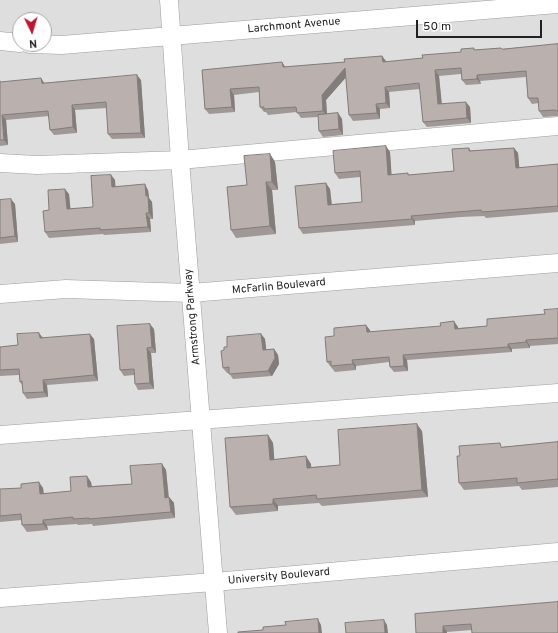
<!DOCTYPE html>
<style>
body{margin:0}
#map{position:relative;width:558px;height:633px;overflow:hidden;background:#f0ede9;font-family:Overpass,sans-serif}
canvas{display:block}
.north{position:absolute;left:12px;top:12px;width:40px;height:40px;box-sizing:border-box;background:#fff;border:1px solid #a6a6a6;border-radius:50%;rotate:175deg;font-size:11px;font-weight:700;line-height:16px;text-align:center;color:#212121}
.north::after{content:'';display:block;margin:auto;width:14px;height:18px;background:#be142e;clip-path:polygon(50% 0,100% 100%,50% 72%,0 100%)}
.scale{position:absolute;left:416px;top:20px;width:126px;height:18px;box-sizing:border-box;border:2px solid #212121;border-top:0;padding-left:5px;font-size:12px;line-height:14px;white-space:nowrap;color:#212121;-webkit-text-stroke:3px #fff;paint-order:stroke}
</style>
<div id="map">
<canvas width="558" height="633"></canvas>
<div class="north">N</div>
<div class="scale">50 m</div>
</div>
<script>
const g = document.querySelector('canvas').getContext('2d');
g.lineJoin = 'round';
function fillPath(path, color) { g.fillStyle = color; g.fill(path, 'evenodd'); }
function strokePath(path, color, width, dash) { g.strokeStyle = color; g.lineWidth = width; g.lineCap = dash ? 'butt' : 'round'; g.setLineDash(dash || []); g.stroke(path); }
function write(font, color, halo, rows, align = 'center') {
  g.font = font + ' Overpass,sans-serif'; g.lineWidth = 3; g.setLineDash([]); g.textBaseline = 'middle'; g.strokeStyle = halo; g.fillStyle = color; for (const [text, x, y, turn = 0] of rows) {
    g.save(); g.translate(x, y); g.rotate((+turn || 0) * Math.PI / 180); g.textAlign = isNaN(turn) ? turn : align; if (halo) g.strokeText(text, 0, 0); g.fillText(text, 0, 0); g.restore();
  }
}
fillPath(new Path2D(`
 M0 0H558V633H0ZM20 20H44V44H20Z`), '#dfdede');
const minor = new Path2D(`
 M169 0 180 160 218 633
 M0 41 20 43
 M29 44 62 45 558 4
 M0 163 37 165 180 160 558 126
 M0 294 66 289 191 293 558 263
 M0 435 558 393
 M0 598 214 582 558 552`);
strokePath(minor, '#9e9e9e', 19);
strokePath(minor, '#fff', 18);
fillPath(new Path2D(`
 M558 44V116L543 117 539 111V103L532 104 528 98 526 77 480 81 481 84 466 85 462 80 461 74 439 76 442 104 470 107 471 123 427 127 423 122 420 89 389 92 390 108 380 109V119L353 121 349 115 346 77 326 100 327 114 338 113 342 119 343 135 323 137 319 131 318 117 301 118 297 112 268 115 266 112H264L260 107 259 92 234 95 235 112 209 114 205 109 202 70 286 67 345 62 382 56 386 62 423 58 475 50 501 48 502 49Z
 M0 80 1 82 45 83 141 80 145 138 112 139 108 134 107 108 75 110 77 133 54 135 50 130 49 116 6 120 8 145 0 146Z
 M469 148 471 151 514 148 518 153 519 168 558 164V212L486 218 484 216 461 217 415 221V225L303 234 299 228 330 189 332 204 362 202 360 177 339 179 335 173 390 152 391 174 409 175 454 171Z
 M270 154 275 162 278 190H272L276 234 236 238 231 230 247 185Z
 M111 175 115 180V186L148 190 149 198 152 202 153 219H150L151 232 104 235 103 234 49 238 45 232 49 210 69 194 70 209 93 207Z
 M0 200 15 204 18 242 0 244Z
 M558 309V344L530 346V348L512 349V352L407 360 408 371 394 372 390 367 389 362 356 366V370L335 372 327 362 334 336 370 330V332L458 327V328L487 326 545 314Z
 M154 329 156 353H151L154 389 138 390 135 384 134 375 124 376 120 370Z
 M261 334 265 339 266 350 274 349 278 355 279 364 272 376 233 379 229 373H227L223 368 224 350 227 347Z
 M43 338 94 339 98 381 47 385 48 397 27 399 23 393V386L20 382 19 375 0 376V347L18 345Z
 M422 431 428 497 322 506 319 503 278 506V511L236 515 230 507 268 435 273 443 274 459 311 464V467L340 465Z
 M558 442V487L522 490 519 486 464 490 459 483 503 447Z
 M162 464 166 470 169 497 174 503 175 518 93 526 92 524 78 525 77 524 47 526 48 530 27 532 22 525V520L0 522V489L43 488 44 494 71 491 91 482 92 486 132 484Z
 M558 602 472 630 447 632V633H416L415 614Z`), '#a09896');
fillPath(new Path2D(`
 M382 56 386 61 387 67 383 62Z
 M282 62 286 68 283 67Z
 M345 68 349 74 326 100 327 116 323 111 322 95Z
 M435 70 439 76 442 109 438 104Z
 M137 75 141 80 145 138 141 133Z
 M477 75 480 81 481 84 477 79Z
 M41 78 45 84 42 83Z
 M385 87 389 92 390 108 386 103Z
 M230 89 234 95 235 112 232 107Z
 M466 102 470 107 471 123 467 118Z
 M376 104 380 109V119L377 113Z
 M72 105 75 110 77 133 73 127Z
 M338 113 342 119 343 135 339 129Z
 M2 115 6 120 8 145 4 140Z
 M386 146 390 152 392 180 388 175Z
 M514 148 518 153 520 174 516 168Z
 M270 154 275 162 278 190 272 182Z
 M111 175 115 180 116 192 112 187Z
 M266 182 272 190 276 234 270 226Z
 M326 183 330 189 332 210 328 205Z
 M145 184 148 190 149 198 152 202 153 219 149 213 146 196Z
 M65 189 69 194 71 214 67 209Z
 M11 199 15 204 18 242 15 236Z
 M146 213 150 219 151 232 148 227Z
 M411 216 415 221V225L412 219Z
 M454 321 458 327 459 334 455 329Z
 M150 324 154 329 156 353 152 347Z
 M366 325 370 330 371 338 367 332Z
 M39 333 43 338H40Z
 M90 334 94 339 98 381 94 375Z
 M261 334 265 339 267 356 263 350Z
 M526 340 530 346V348L526 342Z
 M508 344 512 349V352L508 347Z
 M147 348 151 353 154 389 150 383Z
 M274 349 278 355 279 364 272 376 268 371Z
 M403 355 407 360 408 371 404 366Z
 M352 360 356 366V370L353 364Z
 M43 380 47 385 48 397 44 392Z
 M417 424 422 431 428 497 422 490Z
 M268 435 273 443 275 467 270 460Z
 M306 456 311 464 312 475 307 468Z
 M162 464 166 470 169 504 165 498Z
 M87 476 91 482 92 493 88 487Z
 M39 482 43 488 44 500 40 494Z
 M169 497 174 503 175 518 171 512Z
 M273 499 278 506V511L273 504Z
 M43 520 47 526 48 530 43 524Z
 M318 619 321 625 322 633H319Z
 M384 620 387 625 388 633H385Z
 M443 626 447 632V633H443Z`), '#827c7a');
const building = new Path2D(`
 M558 44V111L554 110 539 111 538 98H528L526 71 477 75V79L462 80 461 68 435 70 438 104 466 102 467 118 423 122 419 83 385 87 386 103 376 104 377 113 349 115 345 68 322 95 323 111 297 113 296 107 264 109V107H260L259 87 230 89 232 107 205 109 202 70 282 62 283 67 345 62 344 59 382 56 383 62 423 58 422 55 461 52V49L474 48V50L501 48 502 49Z
 M137 75 141 133 108 134 106 102 72 105 73 127 50 130 48 111 2 115 4 140H0V82L41 78 42 83Z
 M338 113 339 129 319 131 318 115Z
 M386 146 388 175 408 173V175L454 171 452 149 469 148V151L514 148 516 168 558 164V206L482 212 481 210 457 212 411 216 412 219 299 228 295 186 326 183 328 205 362 202 360 171 335 173 333 151Z
 M270 154 272 182H266L270 226 231 230 227 187 247 185 244 156Z
 M111 175 112 187 145 184 146 196H148L149 213H146L148 227 100 230V228L45 232 43 211 49 210 48 190 65 189 67 209 93 207 91 176Z
 M11 199 15 236 0 238V200Z
 M558 309V338L526 340V342L508 344V347L403 355 404 366 390 367 389 357 352 360 353 364 331 366V361L327 362 325 337 334 336V328L366 325 367 332 441 326 440 323 454 321 455 329 487 326V319L545 314 544 310Z
 M150 324 152 347 147 348 150 383 135 384 134 369 120 370 117 326Z
 M39 333 40 338 90 334 94 375 43 380 44 392 23 393 22 381 20 382 19 369 0 370V347L18 345 17 334Z
 M261 334 263 350 274 349 275 358 268 371 229 374V367L223 368 221 351 224 350V347H227V337Z
 M417 424 422 490 317 499 316 495 273 499V504L230 507 225 438 268 435 270 460 306 456 307 468 340 465 338 430Z
 M558 442V479L517 483V478L459 483 457 456H460L459 446 500 443 501 447Z
 M162 464 165 498 169 497 171 512 89 519V518L73 519V517L43 520V524L22 525 21 514 0 516V489L21 488V484L39 482 40 494 71 491 70 477 87 476 88 487 132 484 130 466Z
 M558 602V633H472L471 624 443 626V633H416L415 614Z
 M318 619 319 633H238V632L263 630V627L286 625 285 622Z
 M384 620 385 633H346L345 623Z`);
fillPath(building, '#bab1ae');
strokePath(building, '#827c7a', 1);
write('11px', '#212121', '#fff', [
 ["Larchmont Avenue",294,26,-5],
 ["McFarlin Boulevard",279,287,-5],
 ["Armstrong Parkway",193,317,-95],
 ["University Boulevard",279,577,-5]
]);
</script>
